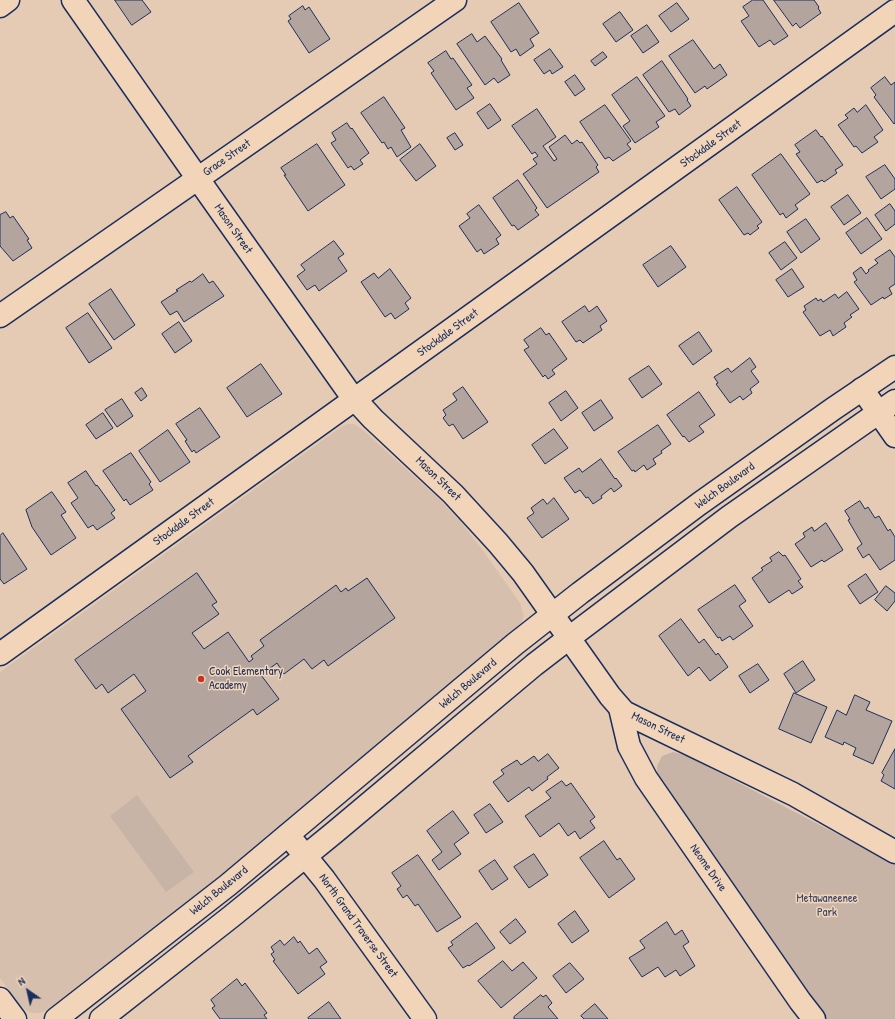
<!DOCTYPE html>
<style>
body{margin:0}
#map{position:relative;width:895px;height:1019px;overflow:hidden;background:#e5cbb3;font-family:"Patrick Hand",sans-serif}
canvas{display:block}
.north{position:absolute;left:8px;top:971px;width:40px;height:40px;-webkit-text-stroke:3px #f2d5b8;paint-order:stroke;rotate:326deg;font-size:11px;font-weight:700;line-height:16px;text-align:center;color:#1b2f5e}
.north::after{content:'';display:block;margin:auto;width:14px;height:18px;background:#1b2f5e;clip-path:polygon(50% 0,100% 100%,50% 72%,0 100%)}
</style>
<div id="map">
<canvas width="895" height="1019"></canvas>
<div class="north">N</div>
</div>
<script>
const g = document.querySelector('canvas').getContext('2d');
g.lineJoin = 'round';
function fillPath(path, color) { g.fillStyle = color; g.fill(path, 'evenodd'); }
function strokePath(path, color, width, dash) { g.strokeStyle = color; g.lineWidth = width; g.lineCap = dash ? 'butt' : 'round'; g.setLineDash(dash || []); g.stroke(path); }
function write(font, color, halo, rows, align = 'center') {
  g.font = font + ' "Patrick Hand",sans-serif'; g.lineWidth = 3; g.setLineDash([]); g.textBaseline = 'middle'; g.strokeStyle = halo; g.fillStyle = color; for (const [text, x, y, turn = 0] of rows) {
    g.save(); g.translate(x, y); g.rotate((+turn || 0) * Math.PI / 180); g.textAlign = isNaN(turn) ? turn : align; if (halo) g.strokeText(text, 0, 0); g.fillText(text, 0, 0); g.restore();
  }
}
fillPath(new Path2D(`
 M347 424H354L363 430 438 498 460 521 484 552 520 603 524 616 521 623 513 631 278 828 160 924 53 1007 40 1013H32L27 1011 19 1004 0 978V672L341 427Z`), '#d6bfad');
fillPath(new Path2D(`
 M673 752 685 755 895 864V1019H826L823 1017 657 777V766L662 756Z
 M137 795 194 872 166 892 110 816Z`), '#c7b4a6');
const building = new Path2D(`
 M115 0H142L151 12 132 25Z
 M753 0H763L788 36 774 45 770 40 759 47 741 21 749 16 743 7Z
 M774 0H814L819 7 818 8 821 13 800 28 796 23 793 26Z
 M519 3 539 33 530 39 534 46 520 56 516 49 511 52 491 22Z
 M677 3 689 19 671 32 659 16Z
 M303 6 305 10 309 7 330 39 309 53 288 21 291 19 289 16Z
 M620 12 633 30 616 42 603 24Z
 M647 25 659 42 643 53 631 36Z
 M472 34 477 42 485 36 502 59 501 60 510 75 498 83 494 78 485 85 457 44Z
 M693 40 714 69 720 64 727 75 707 89 705 86 695 93 669 56Z
 M550 49 563 67 552 74 550 70 544 74 534 60Z
 M446 51 451 59 453 58 472 85 467 88 474 98 456 110 431 73 434 71 428 63Z
 M603 52 607 57 595 66 591 61Z
 M662 61 688 99 687 100 691 106 679 115 675 109 669 112 643 75Z
 M575 75 585 89 575 96 565 82Z
 M637 77 665 116 656 122 659 127 635 143 623 126 630 121 612 95Z
 M885 77 891 85 895 82V123L894 124 874 97 876 95 871 88Z
 M384 97 405 128 401 130 411 147 397 157 391 147 388 149 384 142 382 143 361 113Z
 M490 104 501 120 488 129 477 113Z
 M605 105 631 141 627 144 631 149 613 161 609 157 605 159 580 122Z
 M866 105 883 130 874 137 878 142 862 153 856 146 854 147 838 125 848 118 845 115 854 108 857 112Z
 M537 109 556 137 543 146 554 161 557 159 549 147 565 135 572 144 577 140 580 143 582 142 598 165 596 167 599 172 547 208 523 174 537 164 533 159 538 156 535 152 532 154 512 126Z
 M347 123 351 129 352 128 369 153 360 160 363 164 354 170 351 166 348 168 331 143 336 140 332 133Z
 M816 130 821 137 822 136 843 165 835 170 837 173 824 182 822 180 817 183 796 154 800 152 795 145Z
 M455 133 463 145 455 150 447 138Z
 M317 144 345 185 308 211 284 175H286L281 168Z
 M420 144 436 166 416 181 400 160Z
 M781 154 810 194 795 205 798 209 786 218 783 213 780 215 752 175Z
 M885 165 895 179V189L881 199 866 177Z
 M518 180 537 208 535 210 539 215 518 230 514 225 512 226 493 198Z
 M737 187 762 222 757 226 759 228 750 235 748 233 744 235 719 200Z
 M848 195 861 213 844 225 831 207Z
 M890 204 895 211V224L886 231 875 215Z
 M479 205 501 235 496 239 499 244 484 254 481 249 477 252 459 226 470 218 467 214Z
 M6 212 10 218 13 216 29 239 27 240 32 248 13 261 0 246V215Z
 M867 218 882 239 861 254 846 233Z
 M806 219 820 239 801 253 787 232Z
 M334 241 344 254 338 258 347 271 319 291 315 285 307 290 297 276 305 270 301 265Z
 M785 242 797 258 781 270 769 253Z
 M671 246 686 267 658 287 643 265Z
 M890 250 895 257V284L889 288 892 294 884 299 883 297 871 305 854 282 857 280 853 273 861 267 866 274 869 271 868 270 878 263 875 260Z
 M390 269 411 298 405 303 409 309 395 319 391 313 385 317 361 282 374 273 378 278Z
 M792 269 804 287 788 297 776 280Z
 M203 274 209 283 213 281 224 296 184 322 177 311 170 315 161 302 178 291 176 290 190 281 191 282Z
 M111 289 135 325 114 340 89 304Z
 M847 292 859 309 850 315 852 317 844 323 846 327 833 336 830 330 820 336 803 312 806 310 804 306 816 298 818 301 821 299 823 302 835 294 838 298Z
 M585 306 589 312 597 306 607 321 600 326 602 330 583 343 580 340 576 342 562 322Z
 M88 313 112 348 89 363 66 328Z
 M179 322 192 341 175 353 162 334Z
 M541 328 546 335 549 333 567 359 552 370 555 374 548 379 545 375 543 377 524 350 529 347 524 340Z
 M699 332 712 351 693 365 679 346Z
 M750 358 756 367 751 371 759 382 750 389 752 393 743 400 740 396 730 403 716 384 718 383 714 377 728 368 731 372Z
 M261 364 282 394 247 417 227 388Z
 M649 366 662 384 642 398 629 379Z
 M463 387 488 422 463 439 453 424 449 426 443 418 446 415 443 410 457 400 453 394Z
 M142 388 147 396 141 401 135 393Z
 M566 391 578 408 561 421 549 403Z
 M699 392 715 415 699 426 704 432 689 442 684 436 683 437 667 415Z
 M122 399 133 416 117 427 105 410Z
 M601 400 613 418 594 431 582 413Z
 M200 408 220 437 196 453 194 450 192 452 185 441 187 440 176 424Z
 M103 413 113 428 96 439 86 425Z
 M658 425 671 444 661 451 662 453 653 459 656 464 647 470 644 465 635 472 634 470 632 471 618 452Z
 M554 429 568 448 545 464 532 445Z
 M168 430 190 462 160 482 139 451Z
 M131 453 151 482 149 484 153 490 130 505 126 499 124 501 103 471Z
 M601 459 615 479 616 478 622 486 614 492 611 488 601 496 602 498 593 504 588 497 586 498 580 490 575 493 564 478 579 468 582 472Z
 M86 471 96 486 97 485 115 510 111 513 115 518 97 530 93 525 88 528 71 503 78 498 68 483Z
 M52 492 66 512 61 515 76 538 51 555 32 527 26 510Z
 M554 498 569 519 542 538 527 518 534 513 531 508 543 499 547 504Z
 M860 501 865 509 868 507 875 518 879 516 888 531 890 529 895 537V560L880 570 869 554 863 558 857 548 862 544 848 520 850 519 845 511Z
 M826 523 843 550 824 562 822 560 811 567 795 544 805 537 803 533 812 527 814 531Z
 M3 533 27 569 4 584 0 579V536Z
 M779 552 783 556 785 555 801 579 798 581 803 587 792 594 789 590 769 603 752 578 763 570 761 568 772 561 770 558Z
 M197 573 217 602 212 605 219 614 192 633 204 649 228 632 249 662 253 659 251 656 264 646 260 640 336 585 341 592 346 588 348 591 367 578 395 618 328 666 324 660 312 669 304 659 284 674 277 663 261 675 279 699 257 715 253 709 188 756 193 762 170 778 121 709 146 691 134 674 108 693 102 684 96 689 75 660Z
 M866 574 878 592 860 604 848 586Z
 M735 585 746 601 739 606 753 626 733 640 730 636 722 641 720 637 718 638 698 610Z
 M886 586 895 593V601L887 611 875 600Z
 M681 619 699 643 704 639 716 655 718 653 728 667 710 681 699 667 688 676 659 636Z
 M803 661 815 680 796 693 784 674Z
 M758 664 769 680 750 693 739 676Z
 M794 693 827 707 811 743 779 729Z
 M855 695 870 702 866 710 892 721 873 764 853 755 856 748 844 742 843 745 825 737 837 710 846 715Z
 M895 749V789L881 781 884 775 882 773Z
 M548 754 559 768 547 777 548 779 532 791 529 787 508 802 493 782 504 774 501 770 517 760 521 765 534 756 538 761Z
 M562 781 566 786 571 783 595 817 590 821 595 828 580 839 575 831 568 836 559 823 540 837 525 816 551 798 546 792Z
 M490 804 503 822 486 833 474 815Z
 M453 811 469 833 454 844 461 854 439 870 432 860 442 852 427 831Z
 M604 841 617 860 620 858 635 879 609 898 580 858Z
 M534 854 548 875 529 888 514 867Z
 M418 855 461 917 437 932 418 904 415 906 407 895 403 898 397 889 401 886 392 873Z
 M495 860 508 879 492 890 479 871Z
 M575 911 589 931 572 943 558 924Z
 M516 919 526 932 510 944 500 932Z
 M667 922 675 935 682 930 689 942 683 946 695 966 680 976 676 970 665 977 658 967 642 977 629 958 645 948 640 941Z
 M477 923 495 948 469 966 468 965 463 968 448 948 453 945 451 942Z
 M294 937 298 943 300 941 309 954 317 948 327 962 320 967 325 974 298 994 273 961 275 960 271 954 274 952 271 947 280 940 284 945Z
 M503 961 512 971 523 962 537 978 501 1008 478 981Z
 M570 963 584 979 566 993 553 976Z
 M237 979 242 986 245 983 267 1013 264 1015 267 1019H220L212 1008 215 1006 211 1000Z
 M541 995 543 997 546 995 552 1003 548 1007 558 1019H514V1017Z
 M329 1002 341 1019H309L308 1018Z
 M595 1004 608 1019H584L581 1016Z`);
fillPath(building, '#b3a49e');
strokePath(building, '#1b2f5e', 1);
const minor = new Path2D(`
 M73 0 210 196 350 394 373 419 453 494 498 543 523 573 610 696 624 712 636 718 793 794 895 852
 M0 6 8 0
 M0 316 455 0
 M862 389 895 436
 M0 654 895 11
 M620 708 629 746 646 778 800 1001 814 1019
 M288 835 324 879 425 1019
 M0 999 15 1019`);
const major = new Path2D(`
 M56 1019 228 885 515 644 580 593 699 504 833 409 895 367
 M101 1019 232 916 335 832 534 665 569 638 729 517 895 401`);
strokePath(minor, '#1b2f5e', 25);
strokePath(major, '#1b2f5e', 25);
strokePath(minor, '#f2d5b8', 22);
strokePath(major, '#f2d5b8', 22);
for (const [x, y, r, color] of [
 [201,679,4,"#c8321e"]
]) { const dot = new Path2D(); dot.arc(x, y, r, 0, 2 * Math.PI); g.fillStyle = color; g.fill(dot); strokePath(dot, '#f2d5b8', 1.5); }
write('12px', '#1b2f5e', '#f2d5b8', [
 ["Stockdale Street",711,144,-36],
 ["Grace Street",227,158,-35],
 ["Mason Street",233,229,55],
 ["Stockdale Street",448,333,-36],
 ["Mason Street",438,479,44],
 ["Welch Boulevard",725,486,-36],
 ["Stockdale Street",184,522,-36],
 ["Welch Boulevard",468,684,-40],
 ["Mason Street",658,728,26],
 ["Neome Drive",708,868,55],
 ["Welch Boulevard",219,891,-39],
 ["North Grand Traverse Street",358,926,54]
]);
write('12px', '#1b2f5e', '#f2d5b8', [
 ["Cook Elementary",209,672],
 ["Academy",209,686]
], 'left');
write('12px', '#354369', '#f2d5b8', [
 ["Metawaneenee",827,899],
 ["Park",827,913]
]);
</script>
